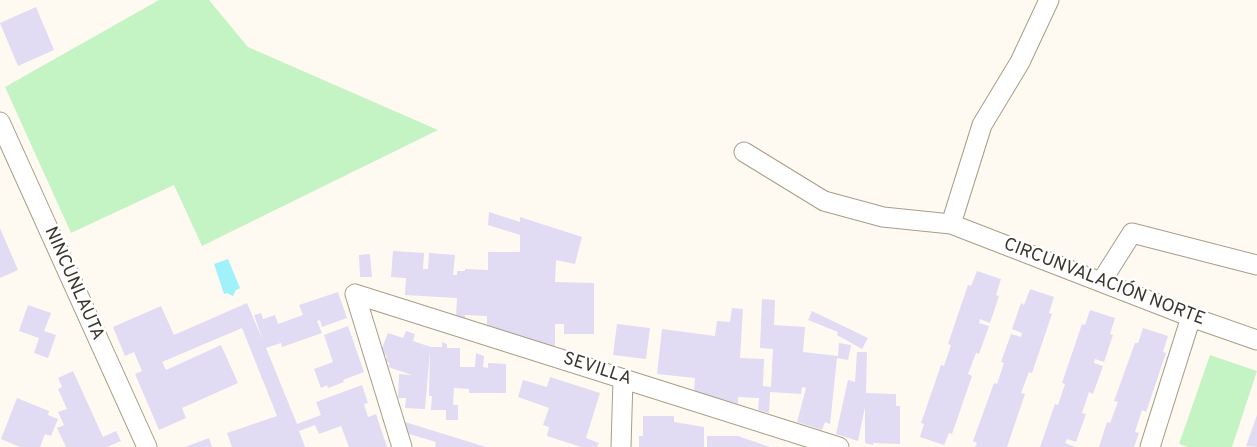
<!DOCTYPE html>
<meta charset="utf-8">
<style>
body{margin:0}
canvas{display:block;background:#fffaf1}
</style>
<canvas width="1257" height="447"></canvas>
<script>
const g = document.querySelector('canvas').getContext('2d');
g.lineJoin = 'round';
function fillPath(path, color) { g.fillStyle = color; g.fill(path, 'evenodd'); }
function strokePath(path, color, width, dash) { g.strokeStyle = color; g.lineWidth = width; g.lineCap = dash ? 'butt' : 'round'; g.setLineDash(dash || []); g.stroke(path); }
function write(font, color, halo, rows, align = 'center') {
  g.font = font + ' Overpass,sans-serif'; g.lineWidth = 5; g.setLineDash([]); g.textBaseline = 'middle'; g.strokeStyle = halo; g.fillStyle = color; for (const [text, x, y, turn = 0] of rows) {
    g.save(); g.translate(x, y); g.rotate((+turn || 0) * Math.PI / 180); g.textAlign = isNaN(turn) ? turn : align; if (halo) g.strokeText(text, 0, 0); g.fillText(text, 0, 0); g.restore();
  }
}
fillPath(new Path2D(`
 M159 0H209L248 47 438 130 202 246 174 185 71 233 5 87Z
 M1210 355 1257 371 1232 447H1188L1179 444Z`), '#c5f4c4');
fillPath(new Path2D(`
 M228 259 240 288 236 290 233 296 227 293 224 294 214 264Z`), '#9ff2fa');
fillPath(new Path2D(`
 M36 7 54 50 18 66 0 23Z
 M489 212 520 222V217L582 237 575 264 556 260 555 282 594 283V334H564V324H555V347L487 326V316L465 315V319L456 316 457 298 405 295 406 278 391 277 393 251 424 253 423 269H428L429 253 455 255 453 275H457V271H465V269L488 270V252H520V235L488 225Z
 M0 228 18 270 0 278Z
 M370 254 372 277H360L359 255Z
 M977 271 1001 279 996 295 999 296 990 323 980 319 979 323 989 326 979 354 976 353 968 374 972 376 952 434 949 433 944 445 920 437 924 424 921 423 941 365 944 366 951 345 948 344 968 285 971 286Z
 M1030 289 1054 297 1049 313 1052 314 1032 373 1029 372 1021 393 1025 394 1007 447H975L977 443 973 441 994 383 997 384 1004 363 1001 362 1011 334 1021 337 1022 333 1012 329 1021 303 1024 305Z
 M338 292 347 318 322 327 320 320 317 321 322 333 282 347 281 343 266 348 297 424 321 415 316 402 362 385 368 403 364 404 368 417 376 414 387 447H349L341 426 319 434 315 425 299 431 305 447H232L227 433 277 416 242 328 162 362 166 370 221 345 238 383 182 408 186 418 159 430 135 374 142 371 134 352 125 356 113 327 161 306 174 335 247 303 263 341 254 315 261 313 263 319 275 315 278 324 303 315 299 305Z
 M762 299 775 300 774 325 805 327 803 352 838 356 839 343 851 345 848 360 837 358 830 424 825 422 822 430 797 422 806 388 802 387 801 394 770 392 769 413 758 410 759 398 738 397V404L694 391 695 378 657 374 662 329 715 336 717 321 730 322 732 308 743 309 740 358 764 359 763 386 771 387 773 349 760 348Z
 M28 305 51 313 44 331 56 335 48 358 34 353 39 338 19 331Z
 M1090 310 1115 318 1110 334 1113 335 1104 362 1095 359 1094 363 1103 366 1093 394 1089 392 1082 413 1086 414 1076 442 1067 439 1065 443 1075 447H1040L1055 404 1058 405 1065 384 1062 383 1082 324 1085 325Z
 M812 311 868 338 862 349 837 335 838 332 808 320Z
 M617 324 650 328 646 359 613 355Z
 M348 326 364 372 343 380 344 382 328 388 327 385 321 388 314 369 333 362 324 335Z
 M1143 328 1168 336 1163 352 1166 353 1146 412 1142 410 1135 432 1139 433 1134 447H1099L1107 422 1110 423 1118 402 1114 401 1135 343H1138Z
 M406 331 415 334 413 341 431 347H442V342L447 344V348H460V367H475L476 353 484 356 483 367 488 368V363L506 364V393H469V389L454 388 453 405H458V420H446V410H431L432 396H429L430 351 425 409 405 408 406 398H398L399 374 412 375 388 367 390 363 385 361 387 356 380 353 388 333 403 338Z
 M857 352H867L866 393 896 394V406H900V444L873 443V445L865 443V407L858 441 836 434 848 380 855 382Z
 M73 371 103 437 116 431 121 441 107 447H66L57 428 64 425 58 412 67 409 58 389 62 387 58 378Z
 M550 377 600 393 586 438 599 443 597 447H581L547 436 549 427 543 425 549 408 518 397 523 380 547 387Z
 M17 398 49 411 48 415 58 419 51 436 45 434 40 447H20L1 439Z
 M1257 415V447L1246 446Z
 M643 416H674V422L704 427V447H639V436H643Z
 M405 422 486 447H435L436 442 409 434Z
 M707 436H738L770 447H707Z
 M209 438 212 447H185Z`), '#e1dbf3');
const street = new Path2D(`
 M0 122 147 447
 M744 152 824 201 883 217 951 224 1191 317 1257 340
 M951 224 982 125 1020 62 1049 0
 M1101 282 1132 233 1257 265
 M355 294 839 447
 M355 294 402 447
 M621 447 623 379
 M1150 447 1191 317`);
strokePath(street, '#a89d87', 21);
strokePath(street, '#fff', 19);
write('18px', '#3a352c', '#fff', [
 ["CIRCUNVALACIÓN NORTE",1104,283,21],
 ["NINCUNLAUTA",73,284,66],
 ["SEVILLA",597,370,18]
]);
</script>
